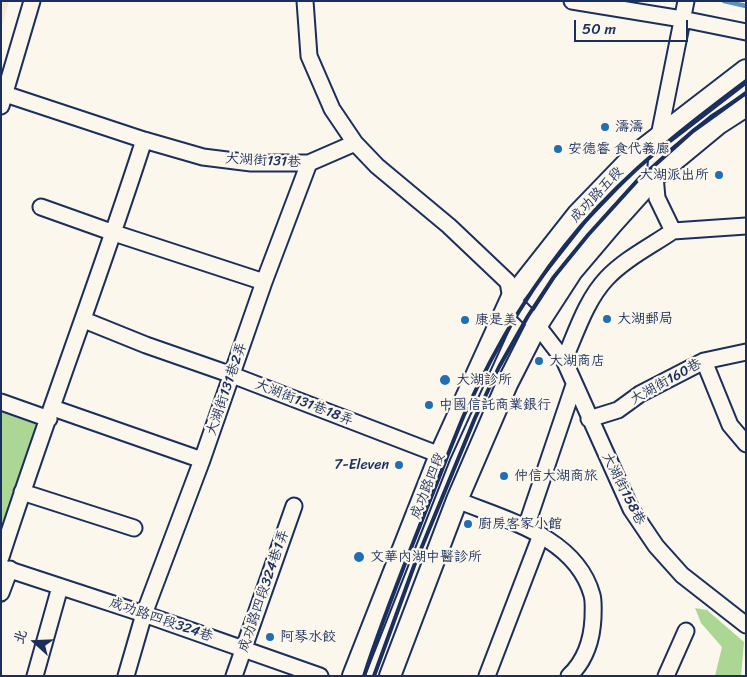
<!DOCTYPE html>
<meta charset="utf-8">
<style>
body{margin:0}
#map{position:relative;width:747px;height:677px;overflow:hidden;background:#fbf7ec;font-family:Sriracha,"LXGW WenKai TC",sans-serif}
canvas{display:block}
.frame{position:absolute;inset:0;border:2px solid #1b2f5e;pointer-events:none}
.north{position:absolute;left:10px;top:617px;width:50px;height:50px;-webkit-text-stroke:4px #fbf7ec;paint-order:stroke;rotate:290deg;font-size:14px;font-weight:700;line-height:20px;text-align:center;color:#1b2f5e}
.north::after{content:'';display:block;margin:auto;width:18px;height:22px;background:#1b2f5e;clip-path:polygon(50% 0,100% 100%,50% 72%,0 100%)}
.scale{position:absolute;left:574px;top:20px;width:114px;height:22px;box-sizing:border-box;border:2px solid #1b2f5e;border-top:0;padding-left:6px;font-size:15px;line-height:18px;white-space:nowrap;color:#1b2f5e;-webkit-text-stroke:4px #fbf7ec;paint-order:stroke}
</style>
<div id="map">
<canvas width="747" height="677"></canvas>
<div class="frame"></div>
<div class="north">北</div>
<div class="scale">50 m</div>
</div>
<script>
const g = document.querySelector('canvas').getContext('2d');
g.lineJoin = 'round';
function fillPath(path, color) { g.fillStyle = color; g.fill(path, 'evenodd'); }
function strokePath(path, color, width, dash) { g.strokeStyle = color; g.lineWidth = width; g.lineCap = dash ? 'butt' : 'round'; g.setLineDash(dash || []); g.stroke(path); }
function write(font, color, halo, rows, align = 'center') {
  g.font = font + ' Sriracha,"LXGW WenKai TC",sans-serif'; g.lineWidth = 4.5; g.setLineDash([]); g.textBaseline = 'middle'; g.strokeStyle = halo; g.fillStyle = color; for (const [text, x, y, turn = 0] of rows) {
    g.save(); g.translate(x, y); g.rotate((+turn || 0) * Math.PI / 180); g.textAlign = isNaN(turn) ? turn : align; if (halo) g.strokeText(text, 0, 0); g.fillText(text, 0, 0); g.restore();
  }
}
fillPath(new Path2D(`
 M1 1H9L1 29Z`), '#f7ead5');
fillPath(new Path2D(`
 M1 411 46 426 1 558Z
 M695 608 707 610 744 642 741 676H715L722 647 701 623Z`), '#acd694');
strokePath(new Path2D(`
 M724 1 746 6`), '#6391b9', 4.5);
const minor = new Path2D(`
 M305 1 309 56 332 109 355 143 377 166 449 226 508 282 511 299 537 325 564 360 631 509 656 546 682 575 746 625
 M572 1 682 19 746 32
 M5 94 144 140 203 157 251 163H309L355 143
 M1 106 32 1
 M41 207 114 233 264 282
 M673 231 746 226
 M84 320 146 345 232 375 440 455
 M564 360C576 333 586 300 607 278 625 259 651 246 673 231L657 198 655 176 659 136 686 1
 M704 361 730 425 746 444
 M1 402 49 419
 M53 408 202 460
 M589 419 618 410 640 394 704 361 746 352
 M22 492 134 528
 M457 500C506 520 576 537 592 595 594 602 593 611 593 618 592 639 585 661 569 676
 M526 527 574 385
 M1 557C46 417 99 280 144 140
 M1 567 144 614 320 676
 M1 593 10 569
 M35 676 60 587
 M126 676 144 614 202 460 264 282 309 163
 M234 676 294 506
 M487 676 541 535
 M666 676 686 631`);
const major = new Path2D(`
 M353 676 440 455 511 299 578 214 633 157 746 70
 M390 676 457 500 507 384 537 325 572 271 611 225 655 176 718 124 746 106`);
strokePath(minor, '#1b2f5e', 19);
strokePath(major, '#1b2f5e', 24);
strokePath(minor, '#fbf7ec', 15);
strokePath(major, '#fbf7ec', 20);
strokePath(new Path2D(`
 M364 676C382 620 405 564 426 510 439 478 451 446 464 415 495 347 533 282 581 226 629 170 687 125 746 81
 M374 676 414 566 475 418 499 367 528 316 553 278 588 235 637 181 693 131 746 93`), '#1b2f5e', 4);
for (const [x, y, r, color] of [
 [605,127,5,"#1f6fb2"],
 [558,149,5,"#1f6fb2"],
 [719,175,5,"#1f6fb2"],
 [607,319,5,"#1f6fb2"],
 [465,320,5,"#1f6fb2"],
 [539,361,5,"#1f6fb2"],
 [445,380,6,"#1f6fb2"],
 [429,405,5,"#1f6fb2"],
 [399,465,5,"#1f6fb2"],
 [504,476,5,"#1f6fb2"],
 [468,524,5,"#1f6fb2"],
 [359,557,6,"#1f6fb2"],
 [270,637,5,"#1f6fb2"]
]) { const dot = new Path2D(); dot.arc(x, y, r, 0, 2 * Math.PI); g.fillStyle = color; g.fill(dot); strokePath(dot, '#fbf7ec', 2); }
write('14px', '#1b2f5e', '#fbf7ec', [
 ["濤濤",615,127],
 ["安德睿 食代義廊",568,149],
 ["大湖派出所",709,175,"right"],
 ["大湖郵局",617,319],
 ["康是美",475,320],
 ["大湖商店",549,361],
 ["大湖診所",456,380],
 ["中國信託商業銀行",439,405],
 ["7-Eleven",389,465,"right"],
 ["仲信大湖商旅",514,476],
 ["廚房客家小館",478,524],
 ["文華內湖中醫診所",370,557],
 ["阿琴水餃",280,637]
], 'left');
write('14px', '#1b2f5e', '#fbf7ec', [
 ["大湖街131巷",263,161,3],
 ["成功路五段",597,195,-47],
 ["大湖街160巷",666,382,-29],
 ["大湖街131巷2弄",227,389,-71],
 ["大湖街131巷18弄",304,403,21],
 ["成功路四段",428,486,-68],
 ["大湖街158巷",623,489,63],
 ["成功路四段324巷1弄",264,591,-71],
 ["成功路四段324巷",161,620,19]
]);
</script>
